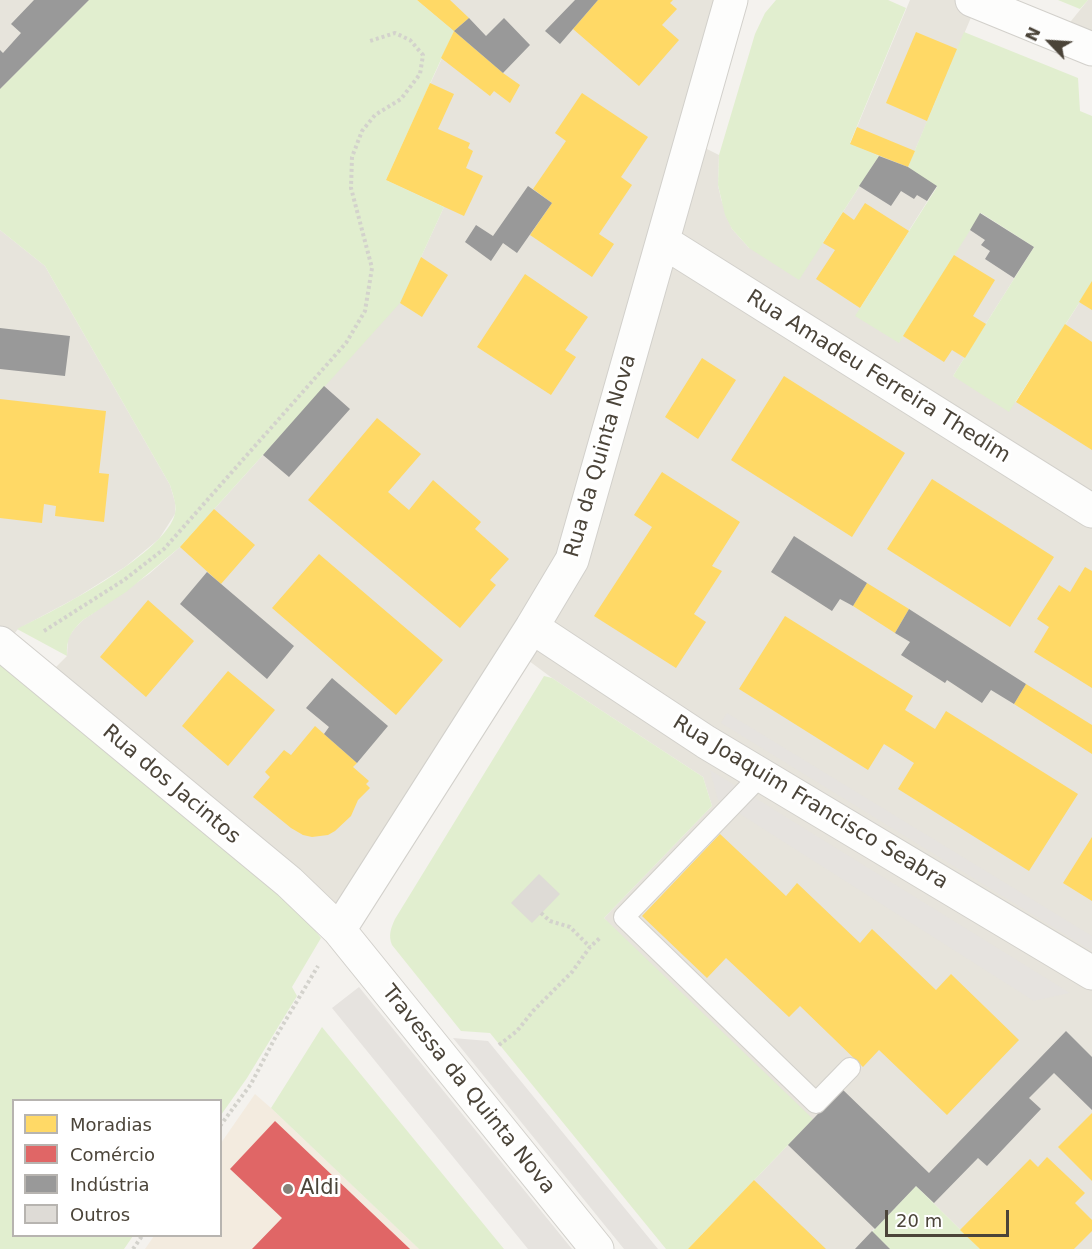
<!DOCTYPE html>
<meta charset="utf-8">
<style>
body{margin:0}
#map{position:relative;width:1092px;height:1249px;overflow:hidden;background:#f4f2ee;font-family:"DejaVu Sans",sans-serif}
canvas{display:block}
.legend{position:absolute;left:12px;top:1099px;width:210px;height:138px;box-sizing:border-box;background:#fff;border:2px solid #b7b4b0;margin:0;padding:8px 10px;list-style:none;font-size:18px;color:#4b4439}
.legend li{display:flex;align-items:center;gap:12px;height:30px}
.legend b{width:30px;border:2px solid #b7b4b0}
.north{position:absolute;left:1020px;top:12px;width:60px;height:60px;-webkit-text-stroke:4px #fff;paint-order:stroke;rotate:295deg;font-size:16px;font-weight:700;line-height:24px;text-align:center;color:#4b4439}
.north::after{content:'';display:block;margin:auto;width:21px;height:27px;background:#4b4439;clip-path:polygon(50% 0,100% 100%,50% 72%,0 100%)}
.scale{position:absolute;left:885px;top:1210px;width:124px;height:27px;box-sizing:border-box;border:3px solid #4b4439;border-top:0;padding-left:8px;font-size:18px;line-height:21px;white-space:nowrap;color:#4b4439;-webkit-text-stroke:4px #fff;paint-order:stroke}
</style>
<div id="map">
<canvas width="1092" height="1249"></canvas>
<ul class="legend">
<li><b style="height:16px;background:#ffd966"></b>Moradias</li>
<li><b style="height:16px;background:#e06666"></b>Comércio</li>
<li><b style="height:16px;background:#999"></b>Indústria</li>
<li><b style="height:16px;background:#dedbd6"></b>Outros</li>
</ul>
<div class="north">N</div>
<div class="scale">20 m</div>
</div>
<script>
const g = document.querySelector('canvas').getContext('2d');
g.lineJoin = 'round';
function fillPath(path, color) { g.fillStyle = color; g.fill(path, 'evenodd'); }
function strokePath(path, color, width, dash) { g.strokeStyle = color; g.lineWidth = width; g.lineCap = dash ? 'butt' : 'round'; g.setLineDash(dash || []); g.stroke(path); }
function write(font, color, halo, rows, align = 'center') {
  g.font = font + ' "DejaVu Sans",sans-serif'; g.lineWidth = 6; g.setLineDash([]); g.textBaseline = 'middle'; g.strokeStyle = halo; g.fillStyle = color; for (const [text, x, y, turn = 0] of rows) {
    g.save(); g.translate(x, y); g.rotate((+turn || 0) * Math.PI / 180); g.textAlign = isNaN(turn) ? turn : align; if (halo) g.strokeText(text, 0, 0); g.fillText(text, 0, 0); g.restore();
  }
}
fillPath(new Path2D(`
 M0 0H89L0 89Z
 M417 0H727L568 558 339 923 47 676 67 656 68 638 75 628 83 620 149 574 180 547 263 455 421 257 444 207 386 180 454 32Z
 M910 0H956L975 8 908 167 937 186 860 308 899 342 980 213 1034 247 953 376 1016 402 1092 283V1249H980L916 1186 872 1231 890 1249H688L788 1145 604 918 712 806 703 777 552 678 521 655 577 564 695 143 719 155 718 185 721 199 732 229 749 248 823 243 879 156 850 144Z
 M1088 0H1092V43L1063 31Z
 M0 230 45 266 170 485 175 502V514L159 539 125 567 76 598 18 629 7 643 0 638Z`), '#e7e4dc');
fillPath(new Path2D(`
 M255 1094 271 1108 419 1249H145L154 1236H220L221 1143Z`), '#f3ebdf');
fillPath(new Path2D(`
 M89 0H417L454 31 386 180 444 207 400 303 180 547 126 592 83 620C71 631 66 639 67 656L17 629C56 610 159 557 174 517 178 507 173 495 170 485L45 266 0 230V89Z
 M776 0H888L906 8 850 143 879 156 799 280 749 248 732 229 725 215 718 185 719 155 755 34 765 13Z
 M1058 0H1088L1080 9Z
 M964 32 1078 78 1080 111 1092 116V283L1009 412 953 376 1034 247 981 213 899 343 855 316 937 187 908 167Z
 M0 660 302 914 321 938 292 987 297 996 247 1078 221 1115 220 1100H14V1236H133L124 1249H0Z
 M544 676 552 678 703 777 712 806 604 918 813 1119 688 1249H666L490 1033 461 1031 392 945C388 935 391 928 395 919Z
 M322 1027 504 1249H419L271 1108Z
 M916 1186 980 1249H890L872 1232Z`), '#e1eecf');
fillPath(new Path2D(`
 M727 713 1092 936V951L721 723Z
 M710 770 1070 993 1034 1001 718 800Z
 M359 987 572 1249H528L332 1008Z
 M453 1038 488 1041 658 1249H624Z`), '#e6e3df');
fillPath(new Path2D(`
 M417 0H450L469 18 454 31Z
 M598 0H673L670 3 677 9 662 25 679 40 639 86 573 29Z
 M454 31 503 73 520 85 510 103 494 91 490 96 441 58Z
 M916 32 957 49 927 121 886 103Z
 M430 83 454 94 438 129 470 143 468 148 473 151 466 168 483 176 464 216 386 180Z
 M582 93 648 137 621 177 632 185 599 234 614 244 592 277 530 235 552 203 533 189 566 141 555 133Z
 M857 127 915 151 908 167 850 144Z
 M865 203 909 231 860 308 816 279 835 250 823 243 843 212 854 220Z
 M954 255 995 280 973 316 986 324 965 358 952 350 944 362 903 336Z
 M421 257 448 275 422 317 400 303Z
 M525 274 588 317 565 350 576 357 551 395 477 347Z
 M1092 281V310L1079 302Z
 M1065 324 1092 342V450L1016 402Z
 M702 358 736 380 698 439 665 417Z
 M784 376 905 453 852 537 731 460Z
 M0 399 106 411 99 473 109 474 104 522 55 516 56 506 44 504 42 523 0 518Z
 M377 418 421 454 388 492 409 510 433 480 481 522 475 529 509 559 490 580 496 585 460 628 308 500Z
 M662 472 740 522 712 566 722 571 694 614 706 622 676 668 594 616 652 527 634 515Z
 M932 479 1054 557 1010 627 887 549Z
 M214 509 255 545 221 584 180 547Z
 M319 554 443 660 396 715 272 608Z
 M1085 567 1092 571V688L1034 652 1049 627 1037 619 1059 585 1070 592Z
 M867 583 909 609 895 633 853 606Z
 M148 600 194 641 146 697 100 657Z
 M785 616 913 696 905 710 935 729 946 711 1078 794 1029 871 898 789 914 763 900 754 884 744 868 770 739 689Z
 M228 671 275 710 228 766 182 726Z
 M1026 684 1092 725V754L1014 704Z
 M315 726 357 763 353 767 369 781 366 784 370 788 358 800 351 816 335 831 328 835 312 837 303 835 291 828 253 797 270 777 265 772 284 750 291 755Z
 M720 834 786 896 797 883 860 943 872 929 936 990 951 974 1019 1040 947 1115 879 1050 863 1067 800 1006 789 1017 726 958 707 978 642 916Z
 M1092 837V901L1063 883Z
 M1092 1113V1181L1058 1147Z
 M1047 1157 1085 1193 1075 1203 1092 1220V1231L1074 1249H980L960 1230 1030 1159 1038 1167Z
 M754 1180 826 1249H688Z`), '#ffd966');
fillPath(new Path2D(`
 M275 1121 410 1249H252L282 1218 230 1169Z`), '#e06666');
fillPath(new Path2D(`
 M34 0H89L0 89V50L3 53 21 33 11 24Z
 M575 0H598L560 44 545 31Z
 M469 18 486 36 504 18 530 45 503 73 454 31Z
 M879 156 908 167 937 186 927 201 917 195 914 199 901 191 891 206 859 186Z
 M528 186 552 203 517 253 503 243 491 261 465 242 476 225 493 236Z
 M980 213 1034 247 1014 278 985 259 990 251 981 245 985 240 970 230Z
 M0 328 70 336 65 376 0 369Z
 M324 386 350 409 289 477 263 455Z
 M794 536 867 583 853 606 840 599 832 611 771 572Z
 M207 572 294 646 267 679 180 604Z
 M909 609 1026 684 1014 704 991 690 982 703 947 680 945 683 901 655 910 642 895 633Z
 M332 678 388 726 357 763 324 734 329 727 306 708Z
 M1066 1031 1092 1057V1110L1054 1073 1029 1098 1041 1109 987 1166 978 1158 934 1203 916 1186 875 1229 788 1145 842 1089 929 1173Z
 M872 1231 890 1249H855Z`), '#999');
fillPath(new Path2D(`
 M539 874 560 894 532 923 511 903Z`), '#dedbd6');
const service = new Path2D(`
 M761 775 624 917 816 1103 850 1068`);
const minor = new Path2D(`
 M972 0 1092 49
 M664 242 1092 511
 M532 627 706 742 1092 973
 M0 643 289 882 339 930 597 1249
 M339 930 532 627 572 560 731 0`);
strokePath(service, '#d2d0cb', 22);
strokePath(minor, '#d2d0cb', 35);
strokePath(new Path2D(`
 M44 631 124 580 164 549 346 343 365 311 372 268 351 188 352 157 362 131 375 115 401 99 420 74 423 55 410 40 395 33 370 41
 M541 913 550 921 570 927 590 947
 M499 1045 517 1031 533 1011 572 972 590 947 601 937
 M220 1126 251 1084 275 1038 318 966
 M133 1249 142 1236`), '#d3d2cc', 4, [3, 3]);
strokePath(service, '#fdfdfc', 20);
strokePath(minor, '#fdfdfc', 33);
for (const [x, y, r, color] of [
 [288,1189,6,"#868178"]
]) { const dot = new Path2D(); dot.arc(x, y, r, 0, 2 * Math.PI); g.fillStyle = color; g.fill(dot); strokePath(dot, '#fff', 2); }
write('21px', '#4b4439', '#fff', [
 ["Rua Amadeu Ferreira Thedim",878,377,32],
 ["Rua da Quinta Nova",601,456,-74],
 ["Rua dos Jacintos",171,785,40],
 ["Rua Joaquim Francisco Seabra",810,803,31],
 ["Travessa da Quinta Nova",468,1090,51]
]);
write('21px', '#4b4439', '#fff', [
 ["Aldi",300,1189]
], 'left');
</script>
